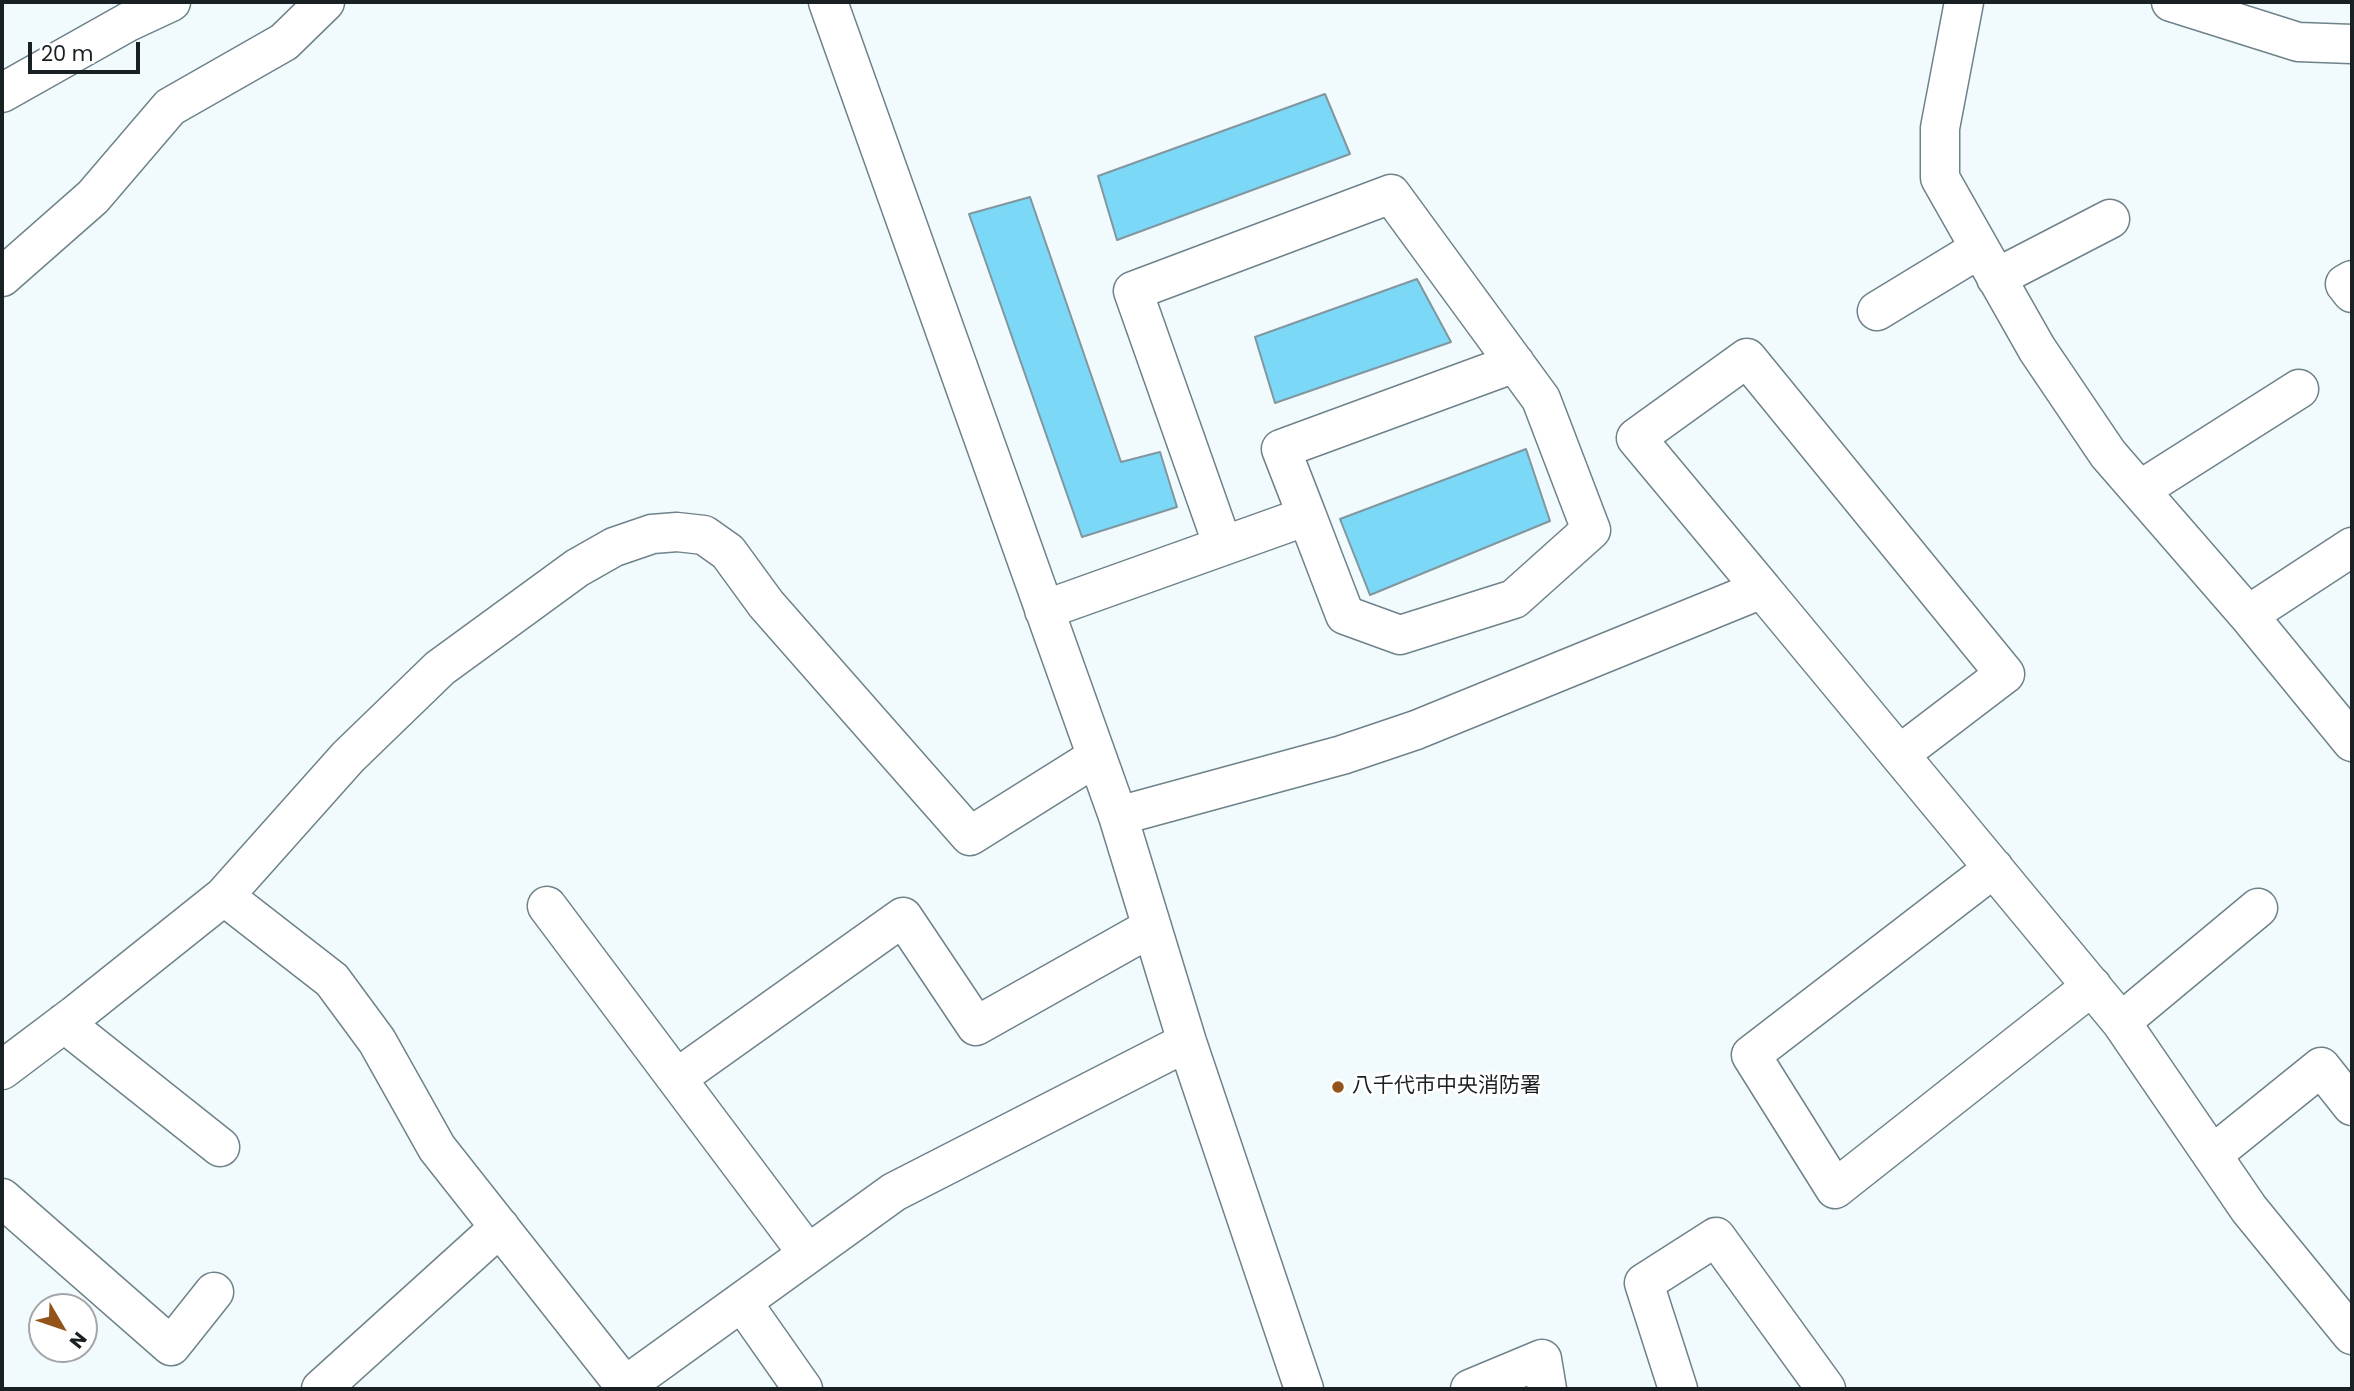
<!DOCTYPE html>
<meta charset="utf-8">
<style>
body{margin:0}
#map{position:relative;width:2354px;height:1391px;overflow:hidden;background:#f1fafd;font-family:Poppins,sans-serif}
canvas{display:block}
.frame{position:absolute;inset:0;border:4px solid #182023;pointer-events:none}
.north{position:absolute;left:28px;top:1293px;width:70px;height:70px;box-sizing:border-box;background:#fff;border:2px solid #a3a6a7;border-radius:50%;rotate:129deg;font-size:19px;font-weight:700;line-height:28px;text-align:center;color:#182023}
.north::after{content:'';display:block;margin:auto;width:24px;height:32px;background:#93541c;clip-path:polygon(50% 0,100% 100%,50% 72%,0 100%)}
.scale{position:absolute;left:28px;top:42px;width:112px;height:32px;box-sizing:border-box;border:4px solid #182023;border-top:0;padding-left:9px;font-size:21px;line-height:24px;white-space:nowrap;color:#182023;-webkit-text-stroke:5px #fff;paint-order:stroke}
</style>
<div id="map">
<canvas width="2354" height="1391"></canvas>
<div class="frame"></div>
<div class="north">N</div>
<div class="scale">20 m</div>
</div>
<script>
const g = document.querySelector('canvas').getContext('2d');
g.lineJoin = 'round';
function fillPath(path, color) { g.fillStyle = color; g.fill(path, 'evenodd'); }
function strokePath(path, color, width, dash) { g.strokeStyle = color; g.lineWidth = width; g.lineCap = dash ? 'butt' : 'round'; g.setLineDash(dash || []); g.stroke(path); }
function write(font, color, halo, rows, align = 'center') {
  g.font = font + ' Poppins,"Noto Sans JP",sans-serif'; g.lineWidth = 6; g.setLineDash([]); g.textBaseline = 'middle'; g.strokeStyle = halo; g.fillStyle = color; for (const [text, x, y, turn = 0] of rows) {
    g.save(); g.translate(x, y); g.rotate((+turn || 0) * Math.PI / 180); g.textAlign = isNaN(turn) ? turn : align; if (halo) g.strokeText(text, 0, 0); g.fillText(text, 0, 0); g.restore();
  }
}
const building = new Path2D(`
 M1325 94 1350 154 1117 240 1098 176Z
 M1030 197 1121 462 1160 452 1177 507 1082 537 969 214Z
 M1417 279 1451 342 1275 403 1255 337Z
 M1526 449 1550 521 1370 595 1340 519Z`);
fillPath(building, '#7cd8f7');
strokePath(building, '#81969e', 2);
const minor = new Path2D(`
 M828 2 1118 816 1187 1042 1304 1389
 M1964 2 1940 128V178L2037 349 2108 454 2248 615 2352 742
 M2171 2 2298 42 2352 44
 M2 93 128 22 171 2
 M2 277 93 197 170 107 284 42 325 2
 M1996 278 2110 219
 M2352 280 2345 284 2352 293
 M1877 311 1979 249
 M2140 490 2299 389
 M1307 516 1281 449 1515 363
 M1762 589 1636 438 1747 358 2005 674 1900 754
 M1044 610 1307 516 1345 615 1400 635 1514 599 1591 530 1541 399 1391 194 1133 291 1223 546
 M2248 615 2352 547
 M1118 816 1342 755 1416 730 1762 589 2121 1022 2249 1209 2352 1335
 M1994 868 1751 1055 1835 1189 2092 986
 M224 896 332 980 377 1041 437 1148 625 1386 894 1192 1187 1042
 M547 906 808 1254
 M2121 1022 2258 908
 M64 1023 220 1147
 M2 1070 75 1015 224 896 348 757 440 668 577 568 614 547 652 534 677 532 704 535 728 552 766 604 970 836 1096 757
 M677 1078 903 917 976 1026 1152 927
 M2212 1155 2321 1067 2352 1106
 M2 1198 171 1346 214 1292
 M742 1302 803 1389
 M321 1389 500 1227
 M1470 1389 1542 1359 1547 1389
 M1678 1389 1644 1283 1716 1237 1826 1389`);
strokePath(minor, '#6e828a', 41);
strokePath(minor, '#fff', 38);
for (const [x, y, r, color] of [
 [1338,1087,7,"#93541c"]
]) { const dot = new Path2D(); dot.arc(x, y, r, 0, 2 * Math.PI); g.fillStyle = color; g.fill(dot); strokePath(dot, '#fff', 2.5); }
write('21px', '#182023', '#fff', [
 ["八千代市中央消防署",1352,1087]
], 'left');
</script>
